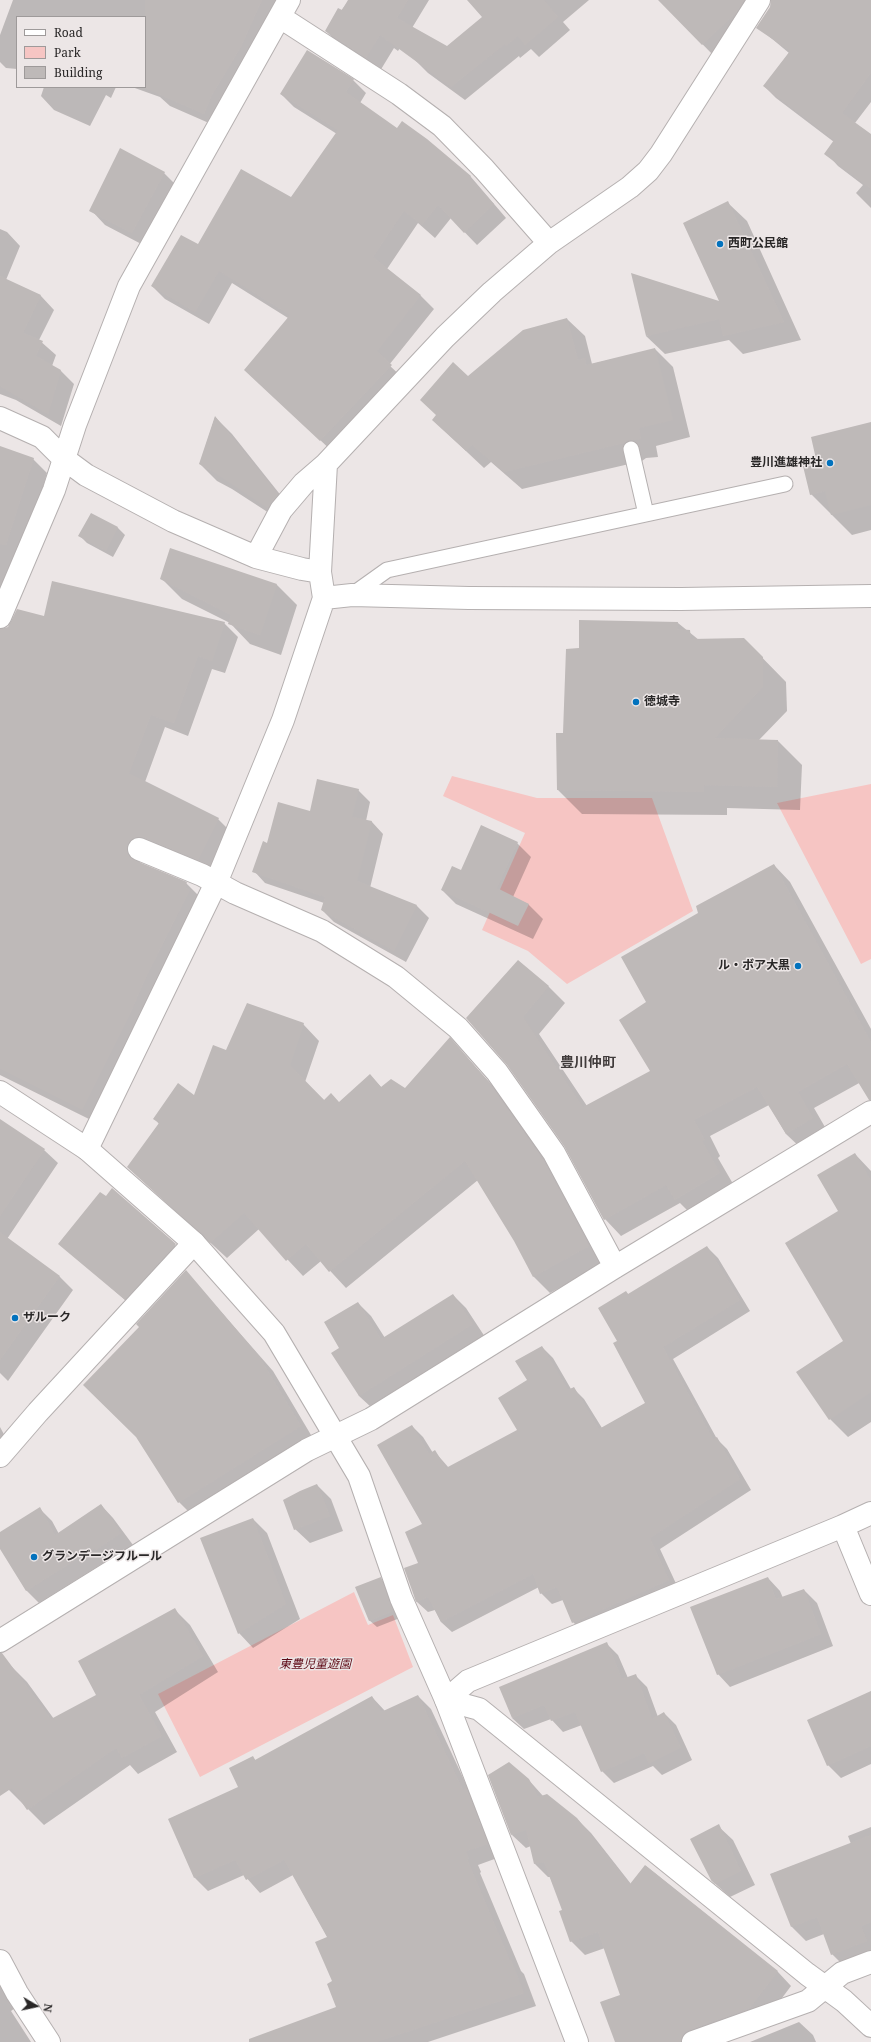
<!DOCTYPE html>
<meta charset="utf-8">
<style>
body{margin:0}
#map{position:relative;width:871px;height:2042px;overflow:hidden;background:#ece6e6;font-family:"Noto Serif",serif}
canvas{display:block}
.legend{position:absolute;left:16px;top:16px;width:130px;height:72px;box-sizing:border-box;background:#ece6e6;border:1px solid #9e9a9a;margin:0;padding:5px 7px;list-style:none;font-size:12px;color:#292727}
.legend li{display:flex;align-items:center;gap:8px;height:20px}
.legend b{width:20px;border:1px solid #9e9a9a}
.north{position:absolute;left:16px;top:1986px;width:40px;height:40px;-webkit-text-stroke:3px #ece6e6;paint-order:stroke;rotate:99deg;font-size:11px;font-weight:700;line-height:16px;text-align:center;color:#292727}
.north::after{content:'';display:block;margin:auto;width:14px;height:18px;background:#292727;clip-path:polygon(50% 0,100% 100%,50% 72%,0 100%)}
</style>
<div id="map">
<canvas width="871" height="2042"></canvas>
<ul class="legend">
<li><b style="height:5px;background:#fff"></b>Road</li>
<li><b style="height:11px;background:#f6c5c3"></b>Park</li>
<li><b style="height:11px;background:#beb9b8"></b>Building</li>
</ul>
<div class="north">N</div>
</div>
<script>
const g = document.querySelector('canvas').getContext('2d');
g.lineJoin = 'round';
function fillPath(path, color) { g.fillStyle = color; g.fill(path, 'evenodd'); }
function strokePath(path, color, width, dash) { g.strokeStyle = color; g.lineWidth = width; g.lineCap = dash ? 'butt' : 'round'; g.setLineDash(dash || []); g.stroke(path); }
function write(font, color, halo, rows, align = 'center') {
  g.font = font + ' "Noto Serif","Noto Sans JP",serif'; g.lineWidth = 3; g.setLineDash([]); g.textBaseline = 'middle'; g.strokeStyle = halo; g.fillStyle = color; for (const [text, x, y, turn = 0] of rows) {
    g.save(); g.translate(x, y); g.rotate((+turn || 0) * Math.PI / 180); g.textAlign = isNaN(turn) ? turn : align; if (halo) g.strokeText(text, 0, 0); g.fillText(text, 0, 0); g.restore();
  }
}
fillPath(new Path2D(`
 M452 776 537 798H652L693 911 567 984 528 951 482 930 525 833 443 796Z
 M871 784V959L861 964 777 803Z
 M354 1592 368 1625 393 1615 413 1667 200 1777 158 1694Z`), '#f6c5c3');
fillPath(new Path2D(`
 M13 0H287L218 127 170 106 160 97 132 87H145V17H17V69L6 68 0 62V35Z
 M349 0H429L398 51 394 48 380 71 339 44 326 31Z
 M487 0H589L563 22 570 30 539 57 531 49 520 58 519 56 465 100 428 73 415 60 447 47 483 17Z
 M659 0H745L758 13 716 58Z
 M787 0H871V102L855 123 871 136V208L856 193 863 185 838 166 826 153 834 142 776 98 764 86 789 53 765 33Z
 M353 80 366 93 360 103 397 129 426 139 471 177 506 218 477 245 451 218 435 238 418 223 387 269 421 296 434 309 389 365 404 379 334 453 259 383 288 318 232 283 209 324 165 299 152 286 199 245 291 199 337 134 294 107 281 94Z
 M44 87H116L111 98 106 95 90 126 54 110 41 96Z
 M164 173 178 187 147 247 105 225 91 210Z
 M728 203 747 221 801 340 743 354 729 340 665 354 646 336 720 303Z
 M0 229 7 232 20 246 6 280 41 296 54 310 39 340 56 355 52 366 61 371 74 384 61 426 16 400 0 394Z
 M567 319 585 336 592 364 655 349 673 367 690 437 656 446 658 457 646 458 642 461 522 489 491 462 484 468 433 420 468 377Z
 M215 417 232 434 294 512 286 524 232 489 217 481 200 464Z
 M871 423V530L852 535 811 494 817 459Z
 M0 447 33 459 47 473 2 631 45 617 224 623 238 637 225 673 212 669 188 736 165 727 145 782 218 819 232 833 212 873 141 858 140 864 186 883 200 897 95 1122 0 1075Z
 M91 514 118 528 125 535 113 557 87 543 80 536Z
 M161 578 277 585 297 605 281 655 250 644 230 623 182 599Z
 M678 623 699 640 744 639 786 682 787 711 759 740 778 741 802 765 800 810 727 808V815L582 814 558 790 564 734 580 649Z
 M358 790 370 802 366 821 372 822 383 834 370 888 417 906 429 918 406 962 334 922 322 910 324 903 265 883 254 871 268 844 311 812Z
 M517 843 531 857 513 897 528 904 543 919 533 939 456 904 442 890 461 871Z
 M774 865 790 882 871 1029V1093L861 1082 814 1108 829 1134 803 1150 786 1134 769 1105 710 1136 720 1156 718 1158 736 1189 692 1215 680 1203 621 1236 605 1219 565 1145 508 1064 518 961 549 987 565 1003 539 1034 587 1106 651 1072 647 1003 699 914Z
 M303 1024 319 1041 305 1082 325 1101 339 1103 370 1075 382 1088 406 1090 450 1039 503 1097 559 1177 605 1263 550 1293 534 1277 515 1241 478 1180 346 1288 321 1261 303 1276 259 1229 227 1258 128 1167 159 1124 155 1119 194 1096 226 1051Z
 M0 1120 44 1150 58 1163 7 1239 60 1277 73 1290 8 1381 0 1373Z
 M855 1154 871 1171V1422L848 1437 830 1419 844 1341 840 1211Z
 M112 1189 190 1259 140 1313 60 1243 106 1198Z
 M707 1247 718 1258 750 1311 673 1359 717 1439 727 1449 751 1490 660 1549 679 1590 584 1633 573 1622 563 1600 552 1604 541 1593 539 1587 452 1632 441 1622 435 1610 428 1612 417 1602 405 1569 420 1563 423 1525 412 1426 423 1437 433 1453 435 1452 449 1468 519 1430 528 1381 542 1347 553 1358 571 1389 573 1388 584 1399 602 1428 646 1403 619 1341 626 1292 629 1295Z
 M186 1272 273 1371 314 1440 193 1516 179 1502 141 1327Z
 M453 1295 466 1308 485 1337 372 1408 359 1396 340 1348 358 1303 371 1316 385 1338Z
 M0 1427 13 1451 0 1448Z
 M317 1485 331 1499 343 1531 310 1543 295 1529Z
 M101 1505 113 1518 133 1545 109 1562 108 1560 39 1603 26 1590 0 1547V1533L40 1509 52 1521 59 1534Z
 M253 1519 267 1533 300 1619 253 1648 239 1633 202 1539Z
 M380 1578 387 1585 400 1618 377 1627 369 1620Z
 M768 1578 780 1591 783 1598 804 1590 817 1603 833 1646 730 1687 718 1674Z
 M174 1609 190 1625 218 1672 155 1712 177 1752 138 1774 130 1765 44 1825 9 1790 0 1789V1675L11 1666 27 1682 54 1719 98 1695Z
 M606 1643 618 1655 628 1678 635 1675 647 1687 658 1717 664 1713 676 1725 692 1760 662 1775 653 1766 614 1783 602 1771 582 1725 563 1732 551 1719 524 1729 512 1718Z
 M871 1691V1764L841 1778 828 1765Z
 M418 1696 431 1709 500 1857 478 1865 481 1872 480 1873 521 1971 524 1974 536 2006 428 2042H270L337 2007 328 1938 293 1875 260 1893 244 1875 208 1891 195 1878 169 1819 240 1788 253 1757 256 1761 372 1697 385 1711Z
 M527 1778 543 1796 577 1819 591 1833 631 1884 646 1866 778 1972 791 1986 764 2022 711 2042H616L621 1996 605 1948 585 1955 571 1941 564 1911 550 1877H548L535 1864 531 1846 526 1848 512 1835Z
 M718 1826 733 1840 755 1885 730 1897 711 1880Z
 M871 1827V1959L846 1968 832 1954 824 1934 806 1941 792 1927 771 1874 851 1844 848 1836Z
 M0 1984 15 2008 11 2011 31 2042H0Z
 M799 2022 813 2035 816 2042H750Z`), '#0003');
fillPath(new Path2D(`
 M145 0H262L241 47 212 95 204 114 145 88Z
 M348 0H408L397 18 447 46 482 17 467 0H544L558 17 525 45 518 36 506 46 505 44 451 87 380 35 366 58 325 31 338 8 342 10Z
 M658 0H744L736 13 702 45Z
 M771 0H871V73L842 113 871 134V189L824 154 834 140 763 86 790 51 756 28 770 7Z
 M307 50 354 79 346 92 397 128 402 121 427 139 471 176 470 178 494 204 464 233 438 205 422 225 404 211 373 257 421 295 377 351 392 365 320 441 244 370 290 315 219 271 195 312 151 286 181 235 198 244 241 169 291 197 338 130 280 94Z
 M120 148 165 172 132 233 89 211Z
 M728 201 784 322 723 336 719 319 646 336 631 273 719 301 683 223Z
 M0 276 41 295 23 333 43 341 36 356 61 370 48 414 0 386Z
 M567 318 578 360 585 358 586 365 655 348 673 420 639 428 641 439 629 440 624 443 504 472 472 445 466 451 432 420 436 415 420 400 453 362 468 376 523 330Z
 M215 416 278 494 268 508 214 472 199 464Z
 M871 422V505L831 515 825 491 810 495 802 462 816 459 811 437Z
 M0 446 34 458 6 545 0 544Z
 M91 513 118 527 106 551 78 536Z
 M170 548 277 584 260 635 228 624 231 615 160 579Z
 M52 581 225 622 212 661 198 656 174 723 151 715 129 773 219 818 198 860 143 837H137L131 839 128 844 127 851 129 857 134 860 187 882 185 887 190 890 147 975 130 1014 82 1110 0 1069V629L8 627 17 609 44 616Z
 M579 620 678 622 677 629 690 630 691 639 744 638 763 657V687L715 738 778 740 777 787 703 785 704 792 557 790 556 733H563L566 649 579 648Z
 M317 779 359 789 352 817 372 821 357 881 417 905 394 951 321 910 325 897 252 872 263 841 267 843 278 802 310 811Z
 M481 825 518 842 497 888 529 904 518 926 441 890 452 866 461 870Z
 M774 864 871 1042V1100H869L847 1064 798 1092 813 1118 786 1134 757 1087 694 1120 705 1140 702 1141 720 1173 675 1200 666 1185 604 1220 564 1146 507 1065 466 1018 518 960 549 986 523 1017 583 1107 650 1071 619 1020 646 1002 621 957 698 913 696 906Z
 M247 1003 304 1023 290 1065 324 1100 331 1093 339 1102 370 1074 381 1087 391 1079 405 1088 450 1037 487 1080 543 1160 589 1246 533 1277 514 1241 465 1161 329 1272 306 1244 286 1261 244 1213 210 1243 127 1167 159 1123 153 1119 178 1083 194 1095 213 1045 226 1050Z
 M0 1119 45 1149 0 1216Z
 M855 1153 871 1181V1392L829 1420 796 1372 843 1341 785 1243 838 1211 817 1175Z
 M112 1188 176 1244 125 1300 58 1244 100 1192 106 1196Z
 M0 1232 60 1276 0 1360Z
 M707 1246 740 1300 663 1347 713 1439 717 1437 740 1479 650 1538 669 1580 572 1623 557 1587 540 1594 533 1574 441 1622 428 1597 416 1602 413 1593 404 1568 418 1563 405 1532 422 1524 377 1445 412 1425 429 1454 435 1450 446 1468 517 1430 498 1398 527 1380 515 1361 542 1346 568 1390 574 1387 599 1429 645 1403 613 1343 617 1341 598 1308 626 1291 628 1294Z
 M186 1270 259 1356 301 1426 178 1503 136 1437 83 1385 139 1327 136 1324Z
 M453 1294 473 1324 359 1396 331 1353 339 1348 324 1322 358 1302 381 1339Z
 M317 1484 330 1516 294 1530 283 1500 300 1491Z
 M101 1504 121 1533 96 1550 95 1548 26 1591 0 1549V1532L40 1507 55 1535Z
 M253 1518 286 1604 238 1634 200 1538Z
 M381 1577 393 1611 369 1621 355 1587Z
 M768 1577 776 1599 804 1589 821 1634 717 1675 690 1607Z
 M175 1608 203 1656 139 1695 162 1736 122 1758 116 1748 27 1810 12 1788 0 1796V1653H2L51 1719 96 1695 78 1661Z
 M607 1642 622 1679 636 1674 652 1719 664 1712 681 1748 649 1764 644 1753 601 1772 575 1712 551 1721 544 1705 512 1718 499 1687Z
 M871 1691V1746L827 1766 807 1720Z
 M418 1695 463 1790 466 1788 488 1844 466 1851 469 1859H467L510 1961 511 1960 524 1993 376 2042H249V2039L336 2007 327 1984 332 1981 315 1942 327 1937 284 1860 246 1880 235 1860 194 1878 168 1819 238 1787 229 1768 253 1756 255 1760 372 1696 381 1712Z
 M509 1762 529 1779 538 1797 547 1794 577 1818 630 1884 645 1865 778 1971 750 2008 688 2030 683 2034 681 2042H615L600 2002 620 1995 598 1932 570 1942 559 1911 562 1910 544 1862 534 1864 526 1830 511 1835 488 1775Z
 M719 1824 741 1871 715 1884 711 1880 690 1839Z
 M871 1835V1922L861 1926 867 1941 831 1955 817 1917 791 1927 770 1874Z`), '#beb9b8');
const lane = new Path2D(`
 M631 449 646 514
 M352 595 387 570 785 484`);
const street = new Path2D(`
 M280 17 399 94 442 126 484 169 549 243
 M0 418 42 437 63 458 86 475 173 521 256 557 302 569 320 572
 M256 557 281 510 304 483 326 464
 M324 598 352 595 469 598 681 599 871 596
 M0 617 54 490 75 425 129 286 289 0
 M139 849 202 875 235 893 322 931 396 977 458 1028 497 1072 554 1153 615 1267
 M87 1149 216 883 283 720 324 598 320 572 326 464 445 337 492 292 549 243 630 187 648 171 661 154 759 0
 M0 1456 38 1412 194 1243
 M843 1526 871 1513
 M0 1641 307 1450 371 1419 615 1267 871 1112
 M446 1700 479 1709 807 1974 844 2001 871 2026
 M446 1700 468 1681 843 1526 871 1594
 M0 1961 17 1993 49 2042
 M693 2042 808 2001 842 1973 871 1962`);
const secondary = new Path2D(`
 M0 1092 87 1149 194 1243 274 1333 359 1476 401 1598 446 1700 577 2042`);
strokePath(lane, '#b5b0b0', 17);
strokePath(street, '#b5b0b0', 24);
strokePath(secondary, '#b5b0b0', 24);
strokePath(lane, '#fff', 15);
strokePath(street, '#fff', 22);
strokePath(secondary, '#fff', 22);
for (const [x, y, r, color] of [
 [720,244,4,"#0272bd"],
 [830,463,4,"#0272bd"],
 [636,702,4,"#0272bd"],
 [798,966,4,"#0272bd"],
 [15,1318,4,"#0272bd"],
 [34,1557,4,"#0272bd"]
]) { const dot = new Path2D(); dot.arc(x, y, r, 0, 2 * Math.PI); g.fillStyle = color; g.fill(dot); strokePath(dot, '#ece6e6', 1.5); }
write('bold 12px', '#292727', '#ece6e6', [
 ["西町公民館",728,244],
 ["豊川進雄神社",822,463,"right"],
 ["徳城寺",644,702],
 ["ル・ボア大黒",790,966,"right"],
 ["ザルーク",23,1318],
 ["グランデージフルール",42,1557]
], 'left');
write('italic 12px', '#5e0b17', '#ece6e6', [
 ["東豊児童遊園",315,1665]
]);
write('bold 14px', '#403b3b', '#ece6e6', [
 ["豊川仲町",588,1063]
]);
</script>
